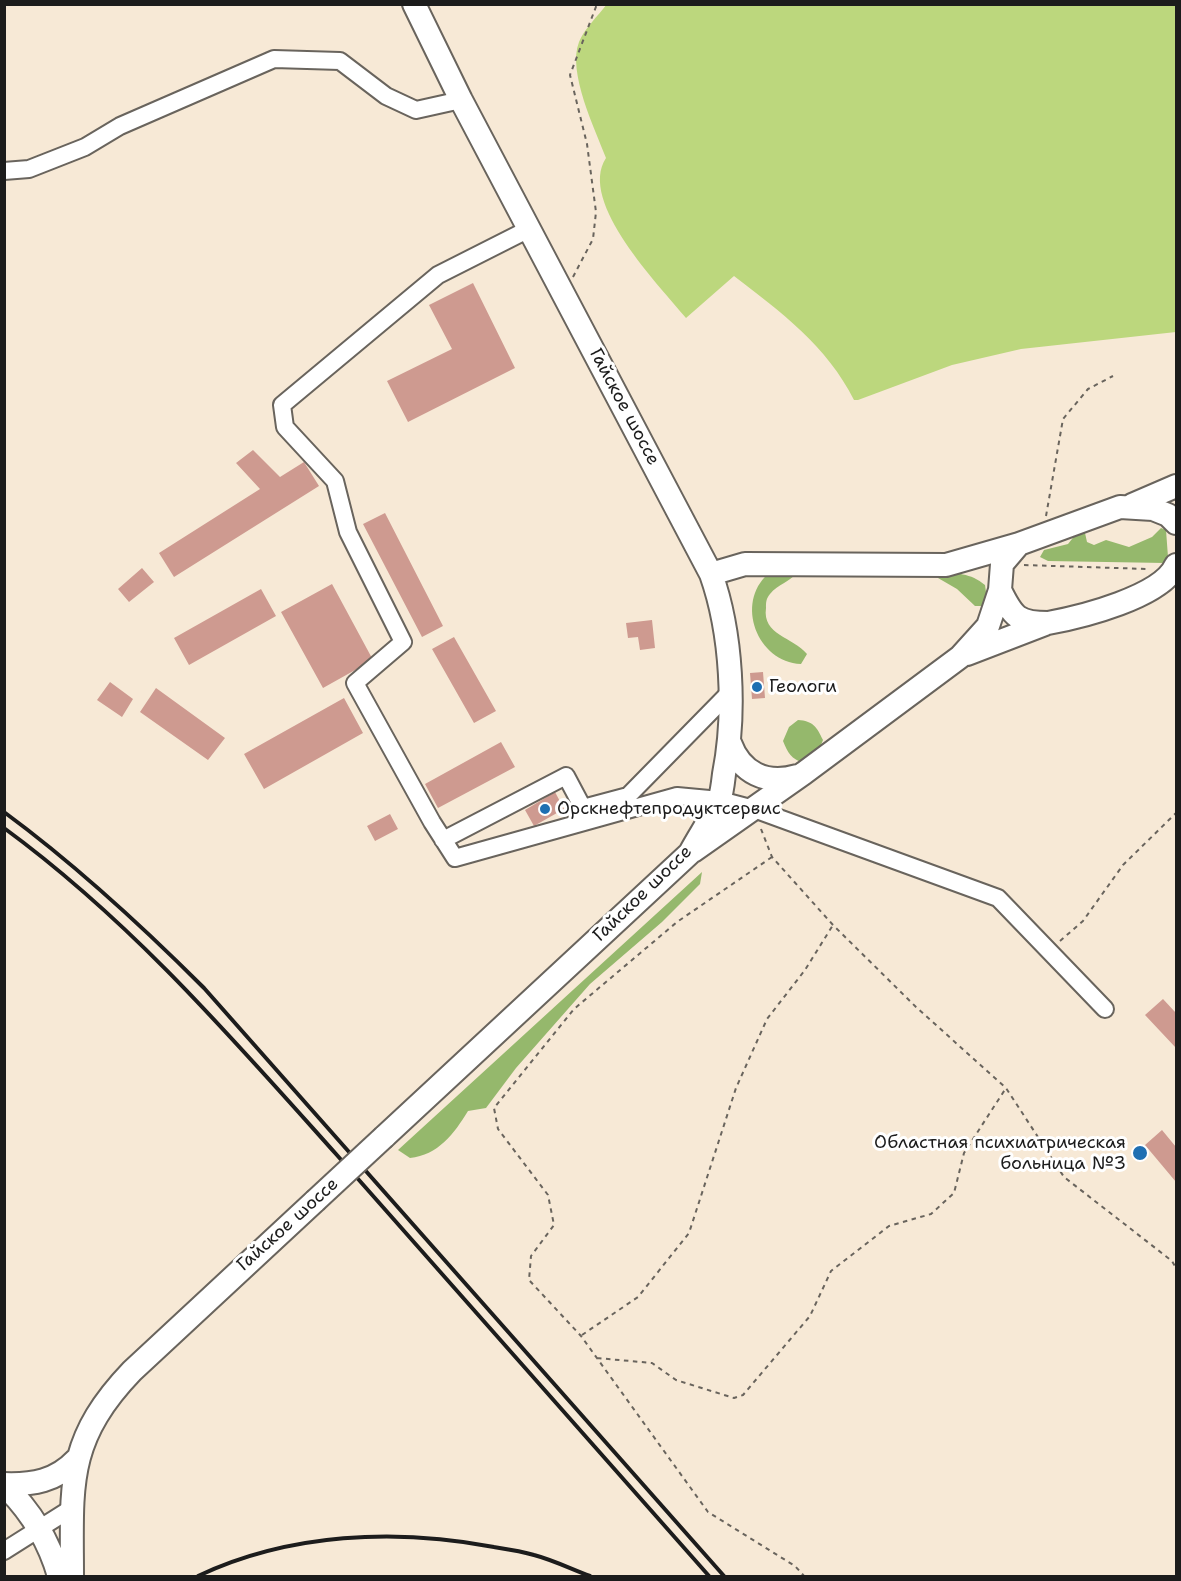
<!DOCTYPE html>
<meta charset="utf-8">
<style>
body{margin:0}
#map{position:relative;width:1181px;height:1581px;overflow:hidden;background:#f7e9d6;font-family:"Shantell Sans",sans-serif}
canvas{display:block}
.frame{position:absolute;inset:0;border:6px solid #1c1c1c;pointer-events:none}
</style>
<div id="map">
<canvas width="1181" height="1581"></canvas>
<div class="frame"></div>
</div>
<script>
const g = document.querySelector('canvas').getContext('2d');
g.lineJoin = 'round';
function fillPath(path, color) { g.fillStyle = color; g.fill(path, 'evenodd'); }
function strokePath(path, color, width, dash) { g.strokeStyle = color; g.lineWidth = width; g.lineCap = dash ? 'butt' : 'round'; g.setLineDash(dash || []); g.stroke(path); }
function write(font, color, halo, rows, align = 'center') {
  g.font = font + ' "Shantell Sans",sans-serif'; g.lineWidth = 6; g.setLineDash([]); g.textBaseline = 'middle'; g.strokeStyle = halo; g.fillStyle = color; for (const [text, x, y, turn = 0] of rows) {
    g.save(); g.translate(x, y); g.rotate((+turn || 0) * Math.PI / 180); g.textAlign = isNaN(turn) ? turn : align; if (halo) g.strokeText(text, 0, 0); g.fillText(text, 0, 0); g.restore();
  }
}
fillPath(new Path2D(`
 M607 4 1176 5V332L1021 349 952 365 858 400H854C827 346 781 312 734 276L686 318C660 286 577 202 606 158 595 129 567 72 579 42 584 29 598 16 607 4Z`), '#bcd77d');
fillPath(new Path2D(`
 M1161 528 1166 530 1168 557 1165 563 1048 561 1040 557 1044 550 1068 544 1076 534 1085 533 1087 542 1094 545 1106 540 1129 547 1152 537Z
 M799 571C790 582 778 584 770 594 766 599 766 602 766 608 762 635 793 637 807 654L801 664C757 662 735 603 768 574Z
 M937 572C956 573 971 573 985 585L988 606H975L957 589 938 578Z
 M798 720C813 721 817 727 823 740L819 750 804 763C791 759 788 753 783 741L789 727Z
 M702 872 700 884 662 922 590 984 516 1068 486 1108 468 1111C454 1134 438 1155 410 1158L398 1150Z`), '#95b86c');
fillPath(new Path2D(`
 M473 283 515 368 408 422 387 381 452 349 429 305Z
 M253 450 280 477 304 462 319 486 174 577 159 553 260 489 236 463Z
 M385 513 443 626 422 637 363 524Z
 M142 568 154 582 129 602 118 589Z
 M332 584 373 660 323 688 281 612Z
 M261 589 276 616 189 665 174 638Z
 M652 620 655 648 640 650 638 637 628 638 626 623Z
 M454 637 496 711 474 723 432 649Z
 M763 672 765 698 752 699 750 673Z
 M110 682 133 699 122 717 97 700Z
 M156 688 225 738 208 760 140 712Z
 M344 698 363 733 264 789 244 754Z
 M501 742 515 767 438 808 425 784Z
 M555 792 564 809 534 826 525 810Z
 M390 814 398 829 375 841 367 826Z
 M1163 999 1176 1013V1048L1145 1015Z
 M1162 1130 1176 1147V1182L1145 1145Z`), '#ce9a90');
const minor = new Path2D(`
 M4 171 29 169 85 147 120 126 274 59 340 61 386 96 416 110 461 100
 M529 229 438 275 282 405 285 427 335 481 348 532 403 642 355 683 432 822 455 858 677 796 720 800 754 809 998 898 1105 1009
 M443 840 566 776 583 808 628 796 731 691
 M4 1551 72 1508`);
const major = new Path2D(`
 M1132 505 1176 486
 M711 574 745 564 946 565 1019 544
 M1000 590C1013 617 1018 623 1048 623 1081 617 1162 597 1176 565
 M967 654 1045 624
 M730 743C741 773 766 785 797 776
 M693 851 804 773 960 657 988 626 1000 590 1002 564 1019 544 1120 507 1153 509 1168 515 1176 523
 M384 1137 690 853C699 836 711 819 719 801 722 793 723 783 724 774 736 713 732 633 711 574L461 100 414 4
 M4 1484C33 1485 56 1481 76 1460
 M4 1485C31 1511 49 1541 59 1576
 M72 1576C72 1486 65 1441 132 1371L315 1201`);
strokePath(minor, '#69645d', 20);
strokePath(major, '#69645d', 26);
strokePath(new Path2D(`
 M573 277 593 239 596 212 587 144 570 75 597 4
 M1046 516 1063 419 1088 389 1113 376
 M1024 565 1147 569
 M761 829 772 857 833 925 916 1007 1006 1088 1064 1177 1172 1261 1176 1268
 M772 857 677 922 574 1009 494 1108 498 1129 548 1195 554 1225 531 1256 529 1280 581 1336 708 1512 795 1566 804 1576
 M1060 941 1083 921 1123 865 1176 813
 M582 1335 638 1297 689 1233 736 1088 767 1019 805 970 833 925
 M597 1358 652 1363 676 1380 734 1398 743 1395 810 1316 831 1271 889 1226 931 1214 954 1193 964 1153 1006 1088`), '#69645d', 2, [4.5, 4.5]);
strokePath(minor, '#fff', 16);
strokePath(major, '#fff', 22);
strokePath(new Path2D(`
 M4 812C76 865 141 925 204 988L724 1576
 M4 828C131 921 232 1038 336 1154 461 1294 584 1436 709 1576
 M198 1576C289 1533 396 1528 494 1547 507 1549 521 1551 534 1555 553 1560 571 1569 590 1576`), '#1c1c1c', 4);
const majorBridge = new Path2D(`
 M315 1201 384 1137`);
strokePath(majorBridge, '#69645d', 26, []);
strokePath(majorBridge, '#fff', 22);
for (const [x, y, r, color] of [
 [757,687,6,"#1f6fb2"],
 [545,809,6,"#1f6fb2"],
 [1140,1153,8,"#1f6fb2"]
]) { const dot = new Path2D(); dot.arc(x, y, r, 0, 2 * Math.PI); g.fillStyle = color; g.fill(dot); strokePath(dot, '#fff', 2); }
write('18px', '#1c1c1c', '#fff', [
 ["Гайское шоссе",624,407,62],
 ["Гайское шоссе",643,894,-44],
 ["Гайское шоссе",288,1225,-42]
]);
write('18px', '#1c1c1c', '#fff', [
 ["Геологи",769,687],
 ["Орскнефтепродуктсервис",557,809],
 ["Областная психиатрическая",1126,1143,"right"],
 ["больница №3",1126,1164,"right"]
], 'left');
</script>
